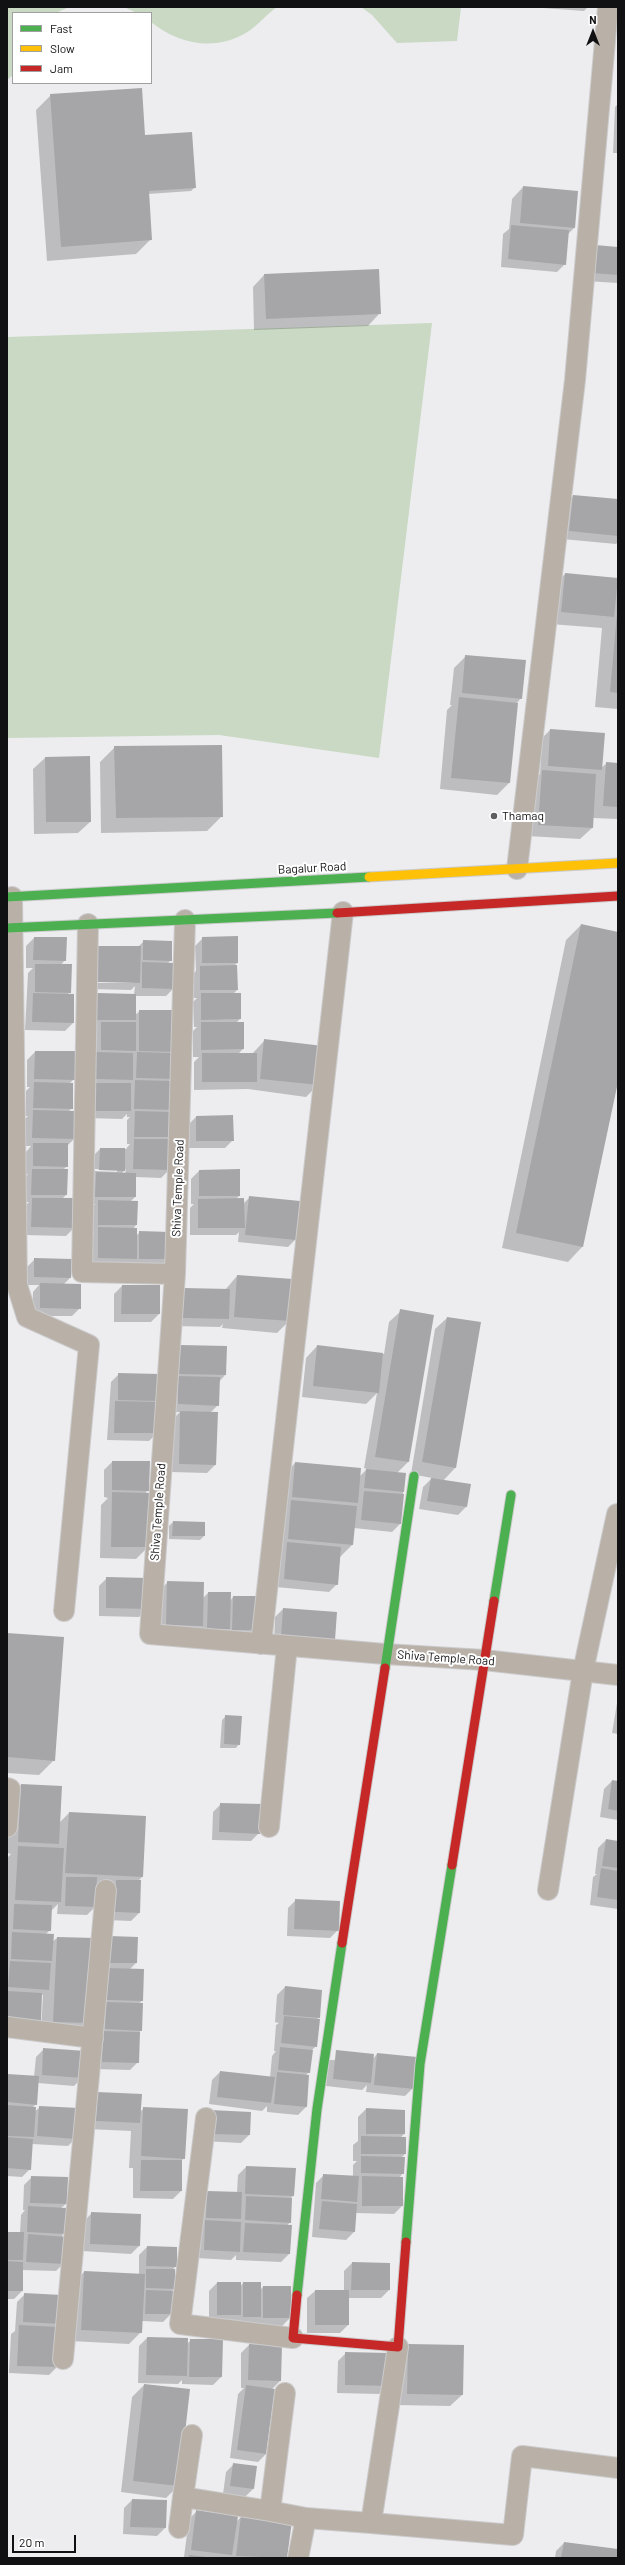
<!DOCTYPE html>
<style>
body{margin:0}
#map{position:relative;width:625px;height:2565px;overflow:hidden;background:#ededf0;font-family:Barlow,sans-serif}
canvas{display:block}
.frame{position:absolute;inset:0;border:8px solid #111113;pointer-events:none}
.legend{position:absolute;left:12px;top:12px;width:140px;height:72px;box-sizing:border-box;background:#fff;border:1px solid #a0a0a1;margin:0;padding:5px 7px;list-style:none;font-size:12px;color:#111113}
.legend li{display:flex;align-items:center;gap:8px;height:20px}
.legend b{width:20px;border:1px solid #a0a0a1}
.north{position:absolute;left:573px;top:12px;width:40px;height:40px;-webkit-text-stroke:3px #fff;paint-order:stroke;rotate:0deg;font-size:11px;font-weight:700;line-height:16px;text-align:center;color:#111113}
.north::after{content:'';display:block;margin:auto;width:14px;height:18px;background:#111113;clip-path:polygon(50% 0,100% 100%,50% 72%,0 100%)}
.scale{position:absolute;left:12px;top:2535px;width:64px;height:18px;box-sizing:border-box;border:2px solid #111113;border-top:0;padding-left:5px;font-size:12px;line-height:14px;white-space:nowrap;color:#111113;-webkit-text-stroke:3px #fff;paint-order:stroke}
</style>
<div id="map">
<canvas width="625" height="2565"></canvas>
<div class="frame"></div>
<ul class="legend">
<li><b style="height:5px;background:#4caf50"></b>Fast</li>
<li><b style="height:5px;background:#ffc107"></b>Slow</li>
<li><b style="height:5px;background:#c62828"></b>Jam</li>
</ul>
<div class="north">N</div>
<div class="scale">20 m</div>
</div>
<script>
const g = document.querySelector('canvas').getContext('2d');
g.lineJoin = 'round';
function fillPath(path, color) { g.fillStyle = color; g.fill(path, 'evenodd'); }
function strokePath(path, color, width, dash) { g.strokeStyle = color; g.lineWidth = width; g.lineCap = dash ? 'butt' : 'round'; g.setLineDash(dash || []); g.stroke(path); }
function write(font, color, halo, rows, align = 'center') {
  g.font = font + ' Barlow,sans-serif'; g.lineWidth = 4; g.setLineDash([]); g.textBaseline = 'middle'; g.strokeStyle = halo; g.fillStyle = color; for (const [text, x, y, turn = 0] of rows) {
    g.save(); g.translate(x, y); g.rotate((+turn || 0) * Math.PI / 180); g.textAlign = isNaN(turn) ? turn : align; if (halo) g.strokeText(text, 0, 0); g.fillText(text, 0, 0); g.restore();
  }
}
fillPath(new Path2D(`
 M7 7H69L56 13H13V75L7 80Z
 M124 7H277C267 14 259 24 249 31 217 52 179 45 151 22V13H137Z
 M361 7H461L457 41 397 43 372 15Z
 M432 323 379 758 219 735 7 738V337Z`), '#c9d9c3');
fillPath(new Path2D(`
 M529 7H588L584 11Z
 M51 95 144 137 195 187 191 191 148 194 151 239 136 254 47 261 36 110Z
 M618 104V153H613L615 107Z
 M523 187 577 192 574 228 568 234 565 264 557 272 501 267 503 234 509 229 512 199Z
 M618 248V283L585 281Z
 M264 275 379 314 368 326 254 330 253 287Z
 M573 496 618 500V542L616 544 562 539 565 504Z
 M565 574 618 582V709L595 707 602 628 550 624 553 586Z
 M466 656 521 698 517 703 509 783 497 795 440 789 447 710 452 705H450L454 668Z
 M550 730 601 768 607 763 618 764V819L592 818V828L580 839 527 836 531 783 540 774 542 738Z
 M115 747 222 816 207 831 101 833 100 762Z
 M45 758 90 822 78 833 34 834 33 769Z
 M581 925 618 933V1077L582 1247 568 1262 502 1248 566 940Z
 M34 938 65 960 61 965 70 992 67 995H73V1023L65 1031 25 1030 28 973 33 968H26V946Z
 M203 938 237 963 233 967 237 990 233 994 240 1019 236 1023 243 1049 238 1054H252L264 1041 318 1085 306 1097 248 1089 194 1090V1062L199 1057H193V1031L197 1027H194L193 1002 197 998H193L192 975 196 971 195 946Z
 M144 941 171 960 167 964 174 988 166 996H135V1015L140 1011H178L172 1078 168 1082H174L169 1170 161 1178 135 1177V1197L131 1201 136 1225 133 1229 136 1236 140 1232 168 1259 160 1267 131 1266V1263L128 1266 90 1265 91 1236 94 1232H91V1209L95 1204H88L92 1157 100 1149H126L130 1144H127V1120L130 1117H127V1114L122 1119 86 1118 93 1031 97 1027H89V1002L97 994 134 995 135 986 131 990 89 989 90 955 138 947ZM92 981H133V983H92ZM95 1169 117 1170V1172L94 1171ZM126 1169 125 1174H121Z
 M35 1052 74 1079 70 1083 72 1108 68 1112 74 1139 67 1146V1166L63 1170 66 1195 62 1199 74 1228 66 1236 24 1235V1207L29 1202H24V1178L28 1174H25L26 1152 31 1146H25V1119L28 1116H26V1091L30 1087H27V1060Z
 M196 1117 233 1140 225 1148H188V1125Z
 M239 1170V1196L235 1200 243 1204 250 1197 296 1239 288 1247 238 1242 239 1232 236 1235H190V1208L194 1204H191V1179L199 1171Z
 M35 1259 70 1278 64 1284 80 1308 72 1316H32L33 1292 39 1285H26L27 1267Z
 M237 1276 289 1321 277 1333 222 1328 223 1324 220 1327 175 1326V1297L225 1290Z
 M122 1286H159V1314L151 1322H114V1294Z
 M401 1311 408 1462 397 1473 405 1474 400 1524 392 1532 354 1528 352 1545 340 1557 337 1584 329 1592 276 1587 284 1475 295 1463 359 1477 367 1469 364 1468 377 1393 366 1404 302 1397 306 1358 317 1346 384 1354 389 1322Z
 M447 1318 480 1323 455 1468 443 1481 466 1507 458 1515 419 1509 423 1487 432 1478 411 1474 435 1329Z
 M180 1346 225 1375 219 1382 218 1405 210 1413 215 1465 207 1473 171 1472 172 1420 180 1412H170Z
 M119 1374 157 1400 155 1403 157 1433 149 1441 107 1440 111 1382Z
 M112 1462 148 1490 145 1494 148 1547 136 1559 100 1558 101 1505 108 1498 104 1497V1470Z
 M173 1522 204 1523V1536L200 1540 169 1539V1526Z
 M107 1578 147 1609 139 1617 99 1616V1586Z
 M168 1582 203 1598 208 1593 230 1601 233 1597 257 1630 249 1638 159 1633 160 1590Z
 M283 1609 336 1613 274 1644 275 1617Z
 M7 1635 54 1760 39 1775 7 1773Z
 M618 1697V1734L612 1733Z
 M226 1716 239 1744 236 1748H220L222 1720Z
 M612 1781 618 1782V1820L600 1817 604 1789Z
 M21 1785 59 1823 69 1813 142 1877 138 1881 139 1913 131 1921 107 1920 108 1887H95V1907L87 1915 57 1914 58 1904 51 1911 50 1930 45 1935 52 1942 57 1938 91 2023 79 2035 41 2033 43 1994 41 1997 40 2020 32 2028 7 2027V1858L11 1854 7 1853 9 1796Z
 M221 1804 259 1833 251 1841 212 1840 213 1812Z
 M606 1840 618 1842V1909L590 1905 593 1877 597 1874H595L598 1848Z
 M296 1900 338 1930 330 1938 287 1936 288 1908Z
 M102 1945 136 1963 130 1969 142 2001 138 2004 141 2030 139 2033 138 2062 130 2070 94 2069Z
 M285 1987 319 2017 316 2020V2046L311 2051 309 2072 306 2075V2107L298 2115 267 2112V2106L262 2111 209 2104 212 2080 220 2072 270 2078 272 2056 276 2051H274L276 2025 279 2023 275 2022 277 1995Z
 M44 2049 82 2078 74 2086 38 2083 36 2104 32 2108 34 2112 40 2107 76 2138 68 2146 32 2144 30 2169 22 2177 7 2176V2075L34 2077 36 2057Z
 M377 2054 413 2088 405 2096 366 2092 367 2085 362 2090 326 2086 329 2060 373 2059Z
 M98 2093 140 2112 144 2108 184 2158 181 2161V2191L173 2199 133 2198V2168H129L131 2131 88 2129Z
 M366 2109 404 2134 400 2138 405 2154 401 2158 403 2173 399 2178 402 2206 394 2214 356 2213 354 2232 346 2240 312 2237 316 2183 324 2175 353 2177V2165L357 2161H353V2145L358 2141V2117Z
 M250 2113 249 2135 241 2143 202 2141Z
 M246 2167 293 2196 291 2198 290 2222 287 2226 289 2254 281 2262 236 2260V2255L231 2260 196 2258 199 2200 207 2192 237 2193 238 2175Z
 M32 2177 67 2178 66 2204 61 2208 64 2263 56 2271 22 2270V2291L14 2299H7V2233H20L21 2215 25 2210H23L24 2185Z
 M92 2213 139 2246 131 2254 82 2251 84 2221Z
 M147 2247 176 2266 172 2270 174 2289 172 2291 171 2314 163 2322 142 2321 141 2332 129 2344 70 2341 72 2284 84 2272 139 2275V2255Z
 M352 2263 389 2290 381 2298H348V2325L340 2333H307V2298L315 2291H344V2271Z
 M217 2283 240 2287 243 2283 260 2290 263 2287 290 2318 282 2326H255V2322L252 2324H235V2319L232 2323H209V2291Z
 M25 2294 60 2324 57 2367 49 2375 9 2373 11 2334 15 2331 17 2302Z
 M147 2338 187 2339V2344L191 2340 221 2377 213 2385 182 2384V2380L178 2384 138 2383 139 2346Z
 M249 2345 280 2381 272 2389 266 2454 258 2462 230 2458 238 2394 244 2388H241V2353Z
 M408 2345 462 2395 450 2406 396 2405Z
 M346 2353 387 2386 379 2394 337 2393 338 2361Z
 M144 2385 178 2486 166 2498 121 2492 132 2397Z
 M234 2464 256 2467 253 2489 245 2497 223 2494 226 2472Z
 M132 2500 165 2528 157 2536 123 2534 124 2508Z
 M197 2511 236 2522 242 2516 291 2522 286 2558 184 2557 189 2519Z
 M564 2543 616 2558H555L556 2551Z`), '#0003');
fillPath(new Path2D(`
 M142 88 145 135 192 132 196 188 149 191 152 240 61 247 50 94Z
 M523 186 578 191 575 228 520 223Z
 M511 225 569 230 566 265 508 259Z
 M595 245 618 247V275L592 273Z
 M379 269 381 314 266 319 264 274Z
 M573 495 618 499V536L569 531Z
 M565 573 618 578 614 617 561 612Z
 M617 613H618V693L610 692Z
 M465 655 526 660 522 699 462 693Z
 M459 697 518 703 510 783 451 778Z
 M550 729 605 733 602 770 548 766Z
 M222 745 223 817 116 818 114 746Z
 M90 756 91 822H46L45 757Z
 M606 762 618 763V807L603 806Z
 M542 770 596 774 593 828 538 825Z
 M581 924 618 932V1082L583 1247 516 1233Z
 M238 936V963H202V937Z
 M34 937H67L66 961 33 960Z
 M143 940 172 941V961L143 960Z
 M97 946H141L140 983 97 982Z
 M142 962 175 963V989L142 988Z
 M35 964H72L71 993 35 992Z
 M237 965 238 990H200V966Z
 M33 993 74 994V1023L32 1022Z
 M97 993 136 994V1020H97Z
 M201 993H241V1019L201 1020Z
 M139 1010H179V1052L139 1051Z
 M101 1022H136V1051L101 1050Z
 M201 1022H244V1049L201 1050Z
 M264 1039 323 1046 319 1085 260 1079Z
 M35 1051H75V1080L34 1079Z
 M96 1052 133 1053V1080L95 1079Z
 M137 1052 173 1053V1079L136 1078Z
 M202 1053H257V1082H202Z
 M135 1080 175 1081V1110L134 1109Z
 M34 1082 73 1083V1109L33 1108Z
 M94 1083H131V1111H94Z
 M33 1110 76 1111 75 1139 32 1138Z
 M135 1111 174 1112V1137H134Z
 M233 1115 234 1141H196V1116Z
 M134 1139H170V1170L133 1169Z
 M33 1143H68V1167L33 1166Z
 M100 1148H125V1171L99 1170Z
 M32 1169H68L67 1195H31Z
 M240 1169V1196H199V1170Z
 M96 1172 136 1173V1197H95Z
 M249 1196 300 1201 296 1240 245 1235Z
 M32 1198H76L75 1228 31 1227Z
 M244 1198 245 1228H198V1199Z
 M98 1200 138 1201 137 1225H98Z
 M98 1227 137 1228V1259L98 1258Z
 M139 1231 170 1232 169 1259H139Z
 M34 1258 72 1259 71 1278 34 1277Z
 M237 1275 293 1279 290 1321 234 1317Z
 M40 1283 81 1284V1309L40 1308Z
 M122 1285H160V1314H121Z
 M183 1288 230 1289 229 1319 182 1318Z
 M400 1309 434 1315 409 1462 375 1457Z
 M447 1317 481 1322 456 1468 422 1462Z
 M180 1345 227 1346 226 1375 179 1374Z
 M317 1345 383 1353 379 1393 313 1386Z
 M118 1373 159 1374 158 1401 118 1400Z
 M178 1376 220 1377 219 1406 178 1404Z
 M115 1401 159 1402 158 1433H114Z
 M180 1411 218 1412 216 1465 179 1464Z
 M112 1461H150L149 1491 112 1490Z
 M295 1462 361 1468 358 1503 292 1497Z
 M366 1469 406 1473 404 1492 364 1488Z
 M431 1478 471 1484 467 1507 427 1501Z
 M364 1491 404 1494 401 1524 361 1520Z
 M112 1492 150 1493 149 1547H111Z
 M291 1500 357 1506 353 1545 288 1539Z
 M173 1521 205 1522V1536H172Z
 M287 1542 341 1547 338 1585 284 1579Z
 M106 1577 148 1578V1609L106 1608Z
 M167 1581 204 1582 203 1626 166 1625Z
 M208 1592H231L230 1629H207Z
 M233 1596H259L258 1630H232Z
 M283 1608 337 1612 335 1640 281 1636Z
 M7 1633 64 1637 55 1761 7 1757Z
 M225 1715 242 1716 240 1745 224 1744Z
 M612 1780 618 1781V1811L608 1809Z
 M21 1784 62 1786 59 1844 18 1842Z
 M220 1803 261 1804 260 1834 219 1832Z
 M69 1812 146 1816 143 1877 65 1873Z
 M606 1839 618 1841V1868L602 1866Z
 M18 1846 64 1848 61 1902 15 1900Z
 M601 1868 618 1871V1900L597 1897Z
 M66 1877H97L96 1907 65 1906Z
 M116 1880H141L140 1913 115 1912Z
 M295 1899 340 1901 339 1931 294 1929Z
 M14 1904 52 1905 51 1931 13 1929Z
 M12 1932 54 1934 52 1961 11 1959Z
 M109 1936 138 1937 137 1963H108Z
 M57 1937 96 1938 92 2023 53 2022Z
 M10 1961 51 1963 49 1990 8 1987Z
 M107 1968 144 1969 143 2001 106 2000Z
 M285 1986 322 1990 320 2018 283 2015Z
 M8 1991 42 1993 41 2021 7 2019Z
 M106 2002 143 2003 142 2031 105 2029Z
 M284 2016 320 2019 317 2047 281 2043Z
 M103 2031 140 2032 139 2063 102 2062Z
 M280 2047 313 2050 310 2073 278 2070Z
 M43 2048 86 2051 83 2078 42 2075Z
 M336 2050 374 2054 371 2083 333 2079Z
 M377 2053 417 2057 414 2089 374 2085Z
 M220 2071 275 2077 271 2103 217 2097Z
 M277 2072 309 2075 307 2107 274 2104Z
 M7 2074 39 2076 37 2105 7 2102Z
 M97 2092 142 2094 140 2123 96 2121Z
 M7 2105 36 2107 34 2137 7 2136Z
 M39 2106 79 2108 76 2139 37 2136Z
 M143 2107 188 2109 185 2159 141 2156Z
 M366 2108 405 2110V2134H366Z
 M210 2110 251 2112 250 2135 209 2134Z
 M361 2136 406 2137V2154H361Z
 M7 2137 33 2139 31 2170 7 2168Z
 M361 2156 405 2157 404 2174 361 2173Z
 M141 2160H182V2191H140Z
 M246 2166 296 2168 294 2196 245 2194Z
 M323 2174 359 2176 357 2202 321 2199Z
 M31 2176 68 2177 67 2204 30 2203Z
 M362 2176 403 2177V2206H362Z
 M207 2191 242 2192 241 2219 206 2218Z
 M246 2196 292 2198 291 2223 245 2220Z
 M322 2201 357 2204 355 2232 319 2229Z
 M28 2206 67 2208 65 2234 27 2232Z
 M91 2212 141 2214 140 2246 90 2244Z
 M205 2220 241 2222 240 2252 204 2250Z
 M245 2223 292 2225 290 2254 243 2252Z
 M7 2232H24L23 2260H7Z
 M28 2234 66 2237 65 2264 26 2262Z
 M147 2246 177 2247V2267L146 2266Z
 M7 2261 23 2262V2291H7Z
 M352 2262 390 2263V2290H351Z
 M146 2269H175V2289L146 2288Z
 M84 2271 145 2274 142 2333 81 2330Z
 M217 2282H241V2315H217Z
 M243 2282H261V2317H243Z
 M263 2286H291V2318H263Z
 M146 2290 173 2291 172 2314H145Z
 M315 2290H349V2325H315Z
 M24 2293 62 2295 61 2324 23 2322Z
 M19 2325 59 2327 58 2367 17 2366Z
 M147 2337 188 2338 187 2376 146 2375Z
 M190 2339H223L222 2377H189Z
 M249 2344 282 2345 281 2381 248 2380Z
 M408 2344 464 2345 463 2395 407 2394Z
 M345 2352 389 2353 388 2386 345 2385Z
 M144 2384 190 2389 179 2486 133 2481Z
 M246 2385 275 2389 266 2454 237 2450Z
 M233 2463 257 2466 254 2489 230 2486Z
 M132 2499 167 2500 166 2528 130 2527Z
 M196 2510 238 2516 232 2555 191 2550Z
 M241 2515 292 2521 287 2558 236 2556Z
 M564 2542 618 2549 617 2558H561Z
 M189 2555 206 2557 205 2558H189Z`), '#a6a6a8');
const street = new Path2D(`
 M517 869 575 380 608 7
 M12 897 17 1285 27 1317 89 1345 64 1611
 M185 920 175 1274 150 1634 385 1654 484 1660 618 1675
 M88 924 82 1272 175 1274
 M261 1644 343 912
 M7 1788 10 1789 7 1827
 M269 1827 287 1646
 M548 1890 583 1671 617 1514
 M7 2027 93 2038
 M206 2118 180 2324 293 2338
 M63 2359 106 1890
 M285 2393 270 2511 306 2518 371 2523 398 2347
 M183 2497 192 2435
 M371 2523 513 2535 522 2456 618 2468
 M179 2528 183 2497 270 2511
 M298 2558 306 2518`);
const fast = new Path2D(`
 M7 897 369 877
 M7 928 337 913
 M494 1601 511 1495
 M385 1668 414 1476
 M406 2242 420 2064 452 1865
 M297 2295 317 2109 342 1943`);
const slow = new Path2D(`
 M369 877 618 863`);
const jam = new Path2D(`
 M337 913 618 896
 M452 1865 494 1601
 M342 1943 385 1668
 M297 2295 293 2338 398 2347 406 2242`);
strokePath(street, '#cbcbcc', 22);
strokePath(fast, '#cbcbcc', 11);
strokePath(slow, '#cbcbcc', 11);
strokePath(jam, '#cbcbcc', 11);
strokePath(street, '#b9b1a8', 20);
strokePath(fast, '#4caf50', 9);
strokePath(slow, '#ffc107', 9);
strokePath(jam, '#c62828', 9);
for (const [x, y, r, color] of [
 [494,816,4,"#5e5e60"]
]) { const dot = new Path2D(); dot.arc(x, y, r, 0, 2 * Math.PI); g.fillStyle = color; g.fill(dot); strokePath(dot, '#fff', 1.5); }
write('12px', '#111113', '#fff', [
 ["Thamaq",502,816]
], 'left');
write('12px', '#111113', '#fff', [
 ["Bagalur Road",312,868,-3],
 ["Shiva Temple Road",178,1188,-88],
 ["Shiva Temple Road",158,1512,-86],
 ["Shiva Temple Road",446,1658,4]
]);
</script>
